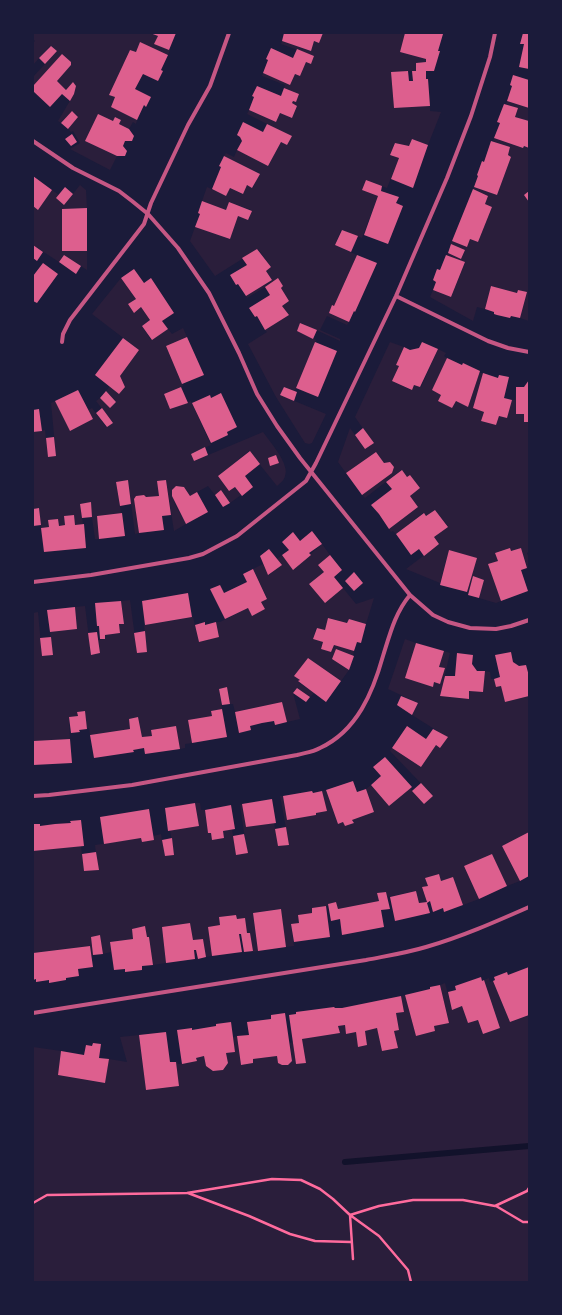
<!DOCTYPE html>
<style>
body{margin:0}
#map{position:relative;width:562px;height:1315px;overflow:hidden;background:#1b1b3a;font-family:"Fira Sans",sans-serif}
canvas{display:block}
.frame{position:absolute;inset:0;border:34px solid #1b1b3a;pointer-events:none}
</style>
<div id="map">
<canvas width="562" height="1315"></canvas>
<div class="frame"></div>
</div>
<script>
const g = document.querySelector('canvas').getContext('2d');
g.lineJoin = 'round';
function fillPath(path, color) { g.fillStyle = color; g.fill(path, 'evenodd'); }
function strokePath(path, color, width, dash) { g.strokeStyle = color; g.lineWidth = width; g.lineCap = dash ? 'butt' : 'round'; g.setLineDash(dash || []); g.stroke(path); }
fillPath(new Path2D(`
 M33 33H150L158 36 155 44 170 50 168 55 141 43 136 52 130 50 110 95 115 97 111 107 137 120 136 124 133 122 129 129 119 124 121 120 115 117 113 121 85 141 117 156 110 170 70 149 80 143 73 131 71 132 68 129 78 116 72 111 61 123 58 121 74 94 76 86 73 82 66 90 57 81 71 65V62L62 54 33 86V77L57 51 50 46 33 65V43L35 41 33 39Z
 M323 33H405L400 52 426 59V62L416 63V71L391 72 394 108 430 106V111L441 112 428 145 412 139 409 146 395 143 390 155 399 158 387 188 366 180 362 190 378 196 362 238 341 230 335 245 357 255 334 306 329 313 349 322 347 325 327 316 320 330 340 339V341L301 323 297 331 316 340 295 391 284 387 280 395 326 414 312 443 309 444 305 443 276 397 248 344 267 332 265 330 289 315 282 306 289 301 281 288 283 286 278 279 247 298 246 296 272 280 266 271 271 267 258 249 215 276 190 241 195 227 230 239 238 216 249 219 251 210 229 202 226 210 202 201 207 187 226 196 230 188 242 194 247 185 253 188 259 173 224 156 226 153 234 157 237 150 268 166 281 142 287 145 291 136 247 114 249 110 276 122 280 113 292 118 297 106 292 103 293 101 296 102 299 94 284 88 285 85 262 76 263 73 290 84 295 74 300 76 306 62 311 64 314 56 281 44 282 41 310 51 314 41 319 43Z
 M507 101 529 108V121L515 117 517 108 506 104Z
 M494 138 523 148 524 146 529 148V321L520 318 527 293 518 290 517 293 491 286 485 309 477 307 473 321 430 297 433 290 451 297 465 263 447 255 448 253 461 259 465 250 450 244 452 241 467 247 470 239 478 242 492 207 485 204 488 196 473 189 474 186 497 195 511 157 508 155 510 148 493 141Z
 M80 185 86 190 87 208 62 209V251H87V270L64 255 59 262 33 245V206L38 209 52 190 59 195 64 205Z
 M121 278 136 299 128 304 134 312 141 307 150 320 142 326 151 340 168 329 172 334 183 328 187 337 166 346 183 386 164 394 171 409 191 401 211 445 191 454 194 461 263 432C270 442 290 464 285 476 284 481 280 483 277 486L249 451 218 476 229 491 235 487 241 495 230 503 221 490 215 495 208 486 190 496 184 487 176 486C166 495 181 514 186 524L174 531 166 480 157 482 159 496 146 497 143 495 136 496V512L139 533 135 534 128 480 116 482 121 513 97 516 99 539H95L90 503 80 504 83 524 75 525 73 515 64 516 65 525 59 526 48 520 49 527 41 528 39 508 33 509V432L45 430 48 456H56L51 403 55 401 70 431 93 419 88 410 92 408 106 427 113 423 96 401 100 398 110 408 116 402 106 391 139 350 92 314Z
 M390 342 404 347 396 365 399 366 392 381 411 390 414 385 421 387 438 349 446 353 444 356 447 358 432 390 441 395 439 401 452 408 456 401 468 407 479 373H483L473 408 484 412 481 421 496 425 499 416 507 417 512 400H515L516 387 524 414 529 422V552L527 553 529 558V573L521 548 511 551 495 553 498 561 489 564 501 601 496 603 479 598 484 580 473 577 468 593 467 592 476 558 449 550 440 583 406 569 439 544 434 537 448 526 435 510 426 516 423 513 396 534 393 531 391 532 389 529 418 507 410 496 420 488 410 475 407 477 401 470 365 498 362 495 394 467 390 462 384 463 376 452 346 473 338 462 350 428 365 449 373 443 355 417Z
 M322 544 330 555 324 572 309 584 325 602 343 588 356 604 374 598 366 624 349 619 347 623 329 618 325 630 316 628 313 639 323 642 321 649 331 652 334 645 354 651 353 656 336 650 332 659 349 670 341 681 308 658 295 676 300 680 298 682 314 693 310 697 297 688 293 693 300 719 287 722 282 702 235 712 233 704H230L227 687 219 689 222 709 211 711 212 716 188 720 192 743 185 744V748L180 749 175 726 151 730 152 736 142 737 138 717 129 719 130 729 90 735 89 728 87 729 84 711 77 712 78 716 69 717 70 739 33 741V613L38 612 42 656 53 655 50 632 77 629 75 607 85 606 91 654 100 653 98 640 105 639V635L120 633 119 624 124 623 121 601 130 600 137 652 147 651 144 625H145L193 617 199 642 209 640V639L219 636 216 622H220L248 608 252 615 265 609 261 602 267 598 253 569 263 564 269 575 281 565 277 559 282 555 293 569Z
 M405 639 416 643 406 678 433 687 434 682 445 669 439 667 444 651 450 653 440 696 468 699 469 691 483 692 485 671 490 672 491 679H494L496 687 501 686 505 702 529 696V832L502 846 520 881 507 886 492 854 464 866 479 899 463 905 453 877 441 881 438 874 425 878 428 886 422 888 427 902 419 903 416 891 387 897 386 892 377 893 379 901 338 909 336 902 328 904V906L312 908V913L298 915 299 923 291 925 294 946 286 947 280 909 253 913 258 951 253 952 250 933H247L237 919 236 915 219 917 220 925 208 927 212 956 206 957 203 939 193 940 190 923 162 927 166 963 153 965 149 937H147L145 927 132 929 133 939 110 942 111 952 103 954 100 935 91 937 93 955H91L89 946 33 953V851L81 846 84 871 98 870 95 845 141 838 142 842 153 836 161 834 165 856 174 855 170 830 199 826 195 803H200L201 810H205L208 833H211L212 839 224 838 223 831 232 829 236 854 247 853 240 805 242 804 246 827 274 823 279 846 289 844 280 796H283L287 819 316 815 322 791 326 790 338 824 343 822 345 826 354 823 352 820 374 812 366 789 371 785 389 806 410 788 424 803 433 796 390 751 392 748 421 767 436 745 440 748 447 737 412 715 418 703 388 689Z
 M489 978 490 982 493 981 510 1022 529 1015V1282H33V1047L61 1051 58 1075 104 1083 109 1059 127 1062 120 1037 139 1035 146 1090 179 1086 176 1062 177 1061 178 1064 196 1061V1058L204 1056 206 1066 213 1071 223 1070 228 1063 226 1053 235 1052 233 1037 237 1036 241 1065 253 1063V1059L277 1056 278 1063C284 1066 287 1065 292 1061L290 1043 293 1042 296 1064 306 1063 302 1039 339 1033 338 1026 345 1025 346 1034 356 1032 359 1047 367 1045 365 1031 377 1028 382 1051 397 1048 394 1031 399 1029 396 1013 404 1012 401 996 405 995 416 1036 435 1031 434 1026 449 1022 440 985 445 983 452 1009 462 1006 468 1023 478 1020 483 1034 500 1028 484 980Z`), '#2a1e3b');
strokePath(new Path2D(`
 M345 1162 529 1146`), '#12122b', 6);
fillPath(new Path2D(`
 M150 33H176L169 50 154 44 158 36Z
 M284 33H323L319 43 314 41 311 51 282 41Z
 M405 33H438L443 34 438 51H440L434 71H426V79H428L430 106 394 108 391 72 408 71 409 81H413L412 71H416V63L426 62V59L400 52Z
 M523 33H529V69L519 67 524 44H520Z
 M140 42 168 55 161 70 163 71 158 81 143 74 135 89 151 97 146 107 144 105 137 120 111 107 115 97 109 95 130 50 136 52Z
 M51 46 57 51 45 64 39 58Z
 M271 48 293 58 297 49 314 56 311 64 306 62 300 76 295 74 290 85 263 73 268 60 266 59Z
 M62 54 71 62V65L57 81 66 90 73 82 76 86 74 94 70 101 62 94 50 107 33 91V86Z
 M513 75 529 80V108L507 101 512 86 510 85Z
 M257 86 281 96 284 88 299 94 296 102 293 101 292 103 297 106 292 118 280 113 276 122 249 110 254 97 252 96Z
 M504 104 518 108 515 117 529 121V148L524 146 523 148 494 138 500 123 497 122Z
 M72 111 78 117 68 129 61 123Z
 M98 114 113 121 115 117 121 120 119 124 129 129 134 136 132 141H125L123 146 127 151 125 156H117L85 141Z
 M243 122 263 132 267 124 292 136 287 145 281 142 268 166 237 150 242 141 240 137 237 135Z
 M72 134 77 142 71 146 65 139Z
 M412 139 428 145 413 188 391 179 399 158 390 155 395 143 409 146Z
 M491 141 510 147 508 155 511 157 497 195 474 187 478 176 477 175 482 161 484 162Z
 M224 156 260 174 252 188 247 185 243 194 230 188 226 196 212 189 221 167 219 166Z
 M33 176 52 190 38 210 33 206Z
 M366 180 382 186 381 191 399 197 396 203 403 206 388 244 364 235 378 196 362 190Z
 M65 187 73 194 64 205 56 198Z
 M473 189 488 196 485 204 492 207 478 242 470 239 467 247 452 241Z
 M529 191V202L524 195Z
 M202 201 226 210 229 202 252 211 248 220 238 216 230 239 195 227 200 214 198 213Z
 M87 208V251H62V209Z
 M342 230 358 236 351 252 335 245Z
 M451 244 465 250 461 259 448 253Z
 M33 245 43 252 37 261 33 258Z
 M257 249 271 267 266 271 272 280 246 296 238 284 236 285 230 275 247 265 242 258Z
 M64 255 81 266 76 274 59 262Z
 M357 255 377 263 355 312 354 311 349 322 329 313 332 305 334 306Z
 M446 255 465 262 451 297 433 290 436 282 433 280 437 269 440 270Z
 M43 263 58 274 37 303 33 301V276Z
 M134 269 144 283 151 278 174 313 162 321 168 329 152 340 142 326 150 320 141 307 134 313 128 304 136 299 121 278Z
 M278 278 283 286 281 288 289 301 282 306 289 315 265 330 257 316 255 317 249 308 270 295 265 287Z
 M491 286 517 293 518 290 527 292 520 318 511 316 510 318 497 315 494 314V312L485 309Z
 M300 323 317 330 313 339 297 331Z
 M187 337 204 375 182 384 166 346Z
 M123 338 139 350 120 376 125 387 119 394 95 375Z
 M315 342 337 351 318 397 296 388Z
 M422 342 438 349 420 387 414 385 412 390 392 381 399 366 396 365 404 347 410 350 419 348Z
 M447 358 462 365 463 363 480 371 468 407 456 401 452 408 438 401 441 395 432 390Z
 M483 373 498 378 499 375 509 377 504 398 512 400 507 418 499 416 496 425 481 421 484 412 473 408Z
 M529 380V422H524V414H516V387H524Z
 M181 387 188 403 170 409 164 394Z
 M284 387 297 392 294 401 280 395Z
 M78 390 93 419 70 431 55 401Z
 M106 391 116 402 110 408 100 398Z
 M221 393 237 427 227 432 228 435 211 443 192 403 210 395 211 398Z
 M102 408 113 423 107 427 96 413Z
 M39 409 42 431 33 432V410Z
 M363 428 374 443 365 449 355 435Z
 M54 437 56 456 48 457 46 438Z
 M205 447 208 455 194 461 191 454Z
 M250 451 260 464 245 476 253 487 242 496 235 487 229 491 218 476Z
 M376 452 384 463 390 462 394 467 392 473 362 495 346 473Z
 M276 455 279 463 270 466 268 458Z
 M402 470 407 477 410 475 420 488 410 496 418 507 389 529 379 514 371 505 392 489 386 482Z
 M128 480 131 504 120 506 116 482Z
 M166 480 171 515 162 516 164 530 139 533 134 499 136 496 144 495 146 497 159 496 157 481Z
 M176 486 184 487 190 496 197 492 208 512 186 524 172 496V490Z
 M221 490 230 503 223 507 215 495Z
 M91 502 92 517 82 518 80 504Z
 M39 508 41 525 33 526V509Z
 M435 510 448 527 434 537 439 544 424 556 419 549 411 555 396 534 424 513 426 516Z
 M122 513 125 536 99 539 97 516Z
 M74 515 75 525 84 524 86 548 44 552 41 528 49 527 48 520 58 519 59 526 65 525 64 516Z
 M312 531 322 544 309 553 311 555 293 570 282 555 289 550 282 542 293 532 300 541Z
 M510 548 511 551 521 548 527 568 521 570 528 591 501 601 488 564 498 561 495 553Z
 M269 549 282 565 268 575 260 556Z
 M449 550 477 558 467 592 440 585Z
 M330 555 342 570 334 577 343 588 325 603 309 584 324 572 318 565Z
 M253 569 267 599 261 602 265 609 252 616 248 608 225 619 210 589 220 585 224 593 247 582 243 574Z
 M354 572 363 583 354 591 345 581Z
 M473 576 484 580 479 598 468 595Z
 M188 593 192 617 145 625 142 601Z
 M121 601 124 624H119L120 633 105 635V639H100L99 626H97L95 603Z
 M75 607 77 629 50 632 47 610Z
 M328 618 347 623 349 619 366 624 361 643 357 642 354 651 334 645 331 652 321 649 323 642 313 639 317 628 325 630Z
 M205 622V625L216 622 219 637 199 642 195 625Z
 M145 631 147 652 137 653 134 633Z
 M97 632 100 653 91 655 88 633Z
 M51 637 53 655 42 656 40 638Z
 M416 643 444 651 439 667 445 668 440 684 434 682 433 687 405 678Z
 M336 649 354 656 349 670 332 659Z
 M511 652 513 662 519 666 526 665 529 676V696L505 702 501 686 496 687 494 679 500 677 495 655Z
 M457 653 473 655 472 664 477 671H485L483 692 469 691V699L440 696 445 676H455Z
 M308 658 341 681 326 702 298 681 300 680 294 676Z
 M227 687 230 704 222 705 219 689Z
 M297 688 310 697 306 702 293 693Z
 M401 696 418 703 412 715 397 705Z
 M282 702 287 722 275 725 274 721 262 723 250 726 251 730 239 733 235 712Z
 M222 709 227 737 192 743 188 720 212 716 211 711Z
 M85 711 87 729 79 730 80 732 71 733 69 717 78 716 77 712Z
 M138 717 142 737 152 736 151 730 176 726 180 749 145 754 144 748 133 750 134 752 94 758 90 735 130 729 129 719Z
 M407 726 426 739 433 729 448 737 440 748 436 745 421 767 392 748Z
 M70 739 72 763 33 765V741Z
 M385 757 412 787 389 806 371 785 381 776 373 767Z
 M353 781 357 792 366 789 374 812 352 820 354 823 345 826 343 822 338 824 326 790Z
 M421 783 433 796 424 804 412 791Z
 M312 791 313 793 322 791 327 811 316 813V815L287 820 283 796Z
 M272 799 276 823 246 827 242 804Z
 M195 803 199 826 168 831 165 808Z
 M231 805 235 829 223 831 224 838 212 840 211 833H208L205 810Z
 M149 809 154 840 142 842 141 838 104 844 100 817Z
 M81 820 84 846 33 851V824H40V826L55 824 71 823 70 821Z
 M286 827 289 845 278 846 275 829Z
 M529 832V876L520 881 502 846Z
 M244 834 248 853 236 855 233 836Z
 M172 838 174 855 165 856 162 840Z
 M96 852 99 870 84 871 82 854Z
 M492 854 507 886 479 899 464 866Z
 M439 874 441 881 453 877 463 905 444 912 443 908 433 912 430 901 427 903 430 913 395 921 390 897 416 891 419 903 427 902 422 887 428 886 425 878Z
 M386 892 390 909 381 910 384 927 342 935 340 919 331 921 328 904 336 902 338 909 379 901 377 893Z
 M326 906 330 937 294 942 291 924 299 923 298 915 312 913V908Z
 M281 909 286 947 258 951 253 913Z
 M236 915 237 919 245 918 247 933H250L253 951 244 952 241 934H239L242 952 212 956 208 927 220 925 219 917Z
 M190 923 193 940 203 939 206 957 198 959 196 950H194L195 959 166 963 162 927Z
 M145 926 147 937H149L153 965 142 966V970L125 972V969L114 970 110 942 133 939 132 929Z
 M100 935 103 954 93 955 91 937Z
 M90 946 93 967 78 969 79 976 66 978V980L49 983V980L36 982V979L33 980V953Z
 M529 967V1015L510 1022 493 981 495 980 494 977 507 972 508 975Z
 M481 977 482 981 484 980 500 1028 483 1034 478 1020 468 1023 462 1006 452 1010 448 992 456 990 455 986Z
 M440 985 449 1023 434 1026 435 1031 416 1036 405 995 430 989V987Z
 M401 996 404 1012 396 1013 399 1030 394 1031 398 1048 382 1051 377 1028 365 1031 367 1045 358 1047 356 1032 346 1034 345 1025 338 1026 340 1033 302 1039 306 1063 296 1064 289 1015 296 1014V1012L334 1007 335 1008H342Z
 M285 1013 292 1061 288 1065H282L278 1063 277 1056 253 1059V1063L241 1065 237 1036 249 1035 247 1022 271 1019V1015Z
 M231 1022 235 1052 226 1053 228 1063 223 1070 213 1071 206 1066 204 1056 196 1058 197 1061 182 1064 177 1030 192 1028V1030L216 1026V1024Z
 M166 1032 170 1062H176L179 1086 146 1090 139 1035Z
 M93 1043 101 1044 99 1058 109 1059 105 1083 58 1075 61 1051 84 1055 86 1045 92 1046Z`), '#dd5f8e');
strokePath(new Path2D(`
 M188 1193 249 1216 290 1234 315 1241 351 1242
 M33 1203 47 1195 187 1193 272 1179 301 1180 320 1189 333 1199 350 1215 379 1236 408 1270 411 1282
 M496 1206 523 1222H529
 M350 1215 379 1206 413 1200H463L495 1206 527 1191 529 1188
 M350 1215 353 1259`), '#ff6b9d', 2.5);
strokePath(new Path2D(`
 M33 141 73 168 119 191 132 201 148 214 178 248 209 293 239 353 257 394 277 426 300 458 410 595 433 615 448 622 470 628 496 629 511 626 529 620
 M396 296 488 341 508 348 529 352
 M62 342 63 334 70 320 144 224 151 203 188 125 210 86 229 33
 M33 582 91 575 189 558 203 554 237 536 306 481 316 463 396 296 447 178 471 116 490 57 495 33
 M33 796 49 795 132 785 297 755C304 753 313 752 320 748 357 731 373 692 383 656 390 634 395 613 410 595
 M33 1013 366 960C386 956 406 953 426 947 461 937 495 922 529 907`), '#c65784', 4);
</script>
